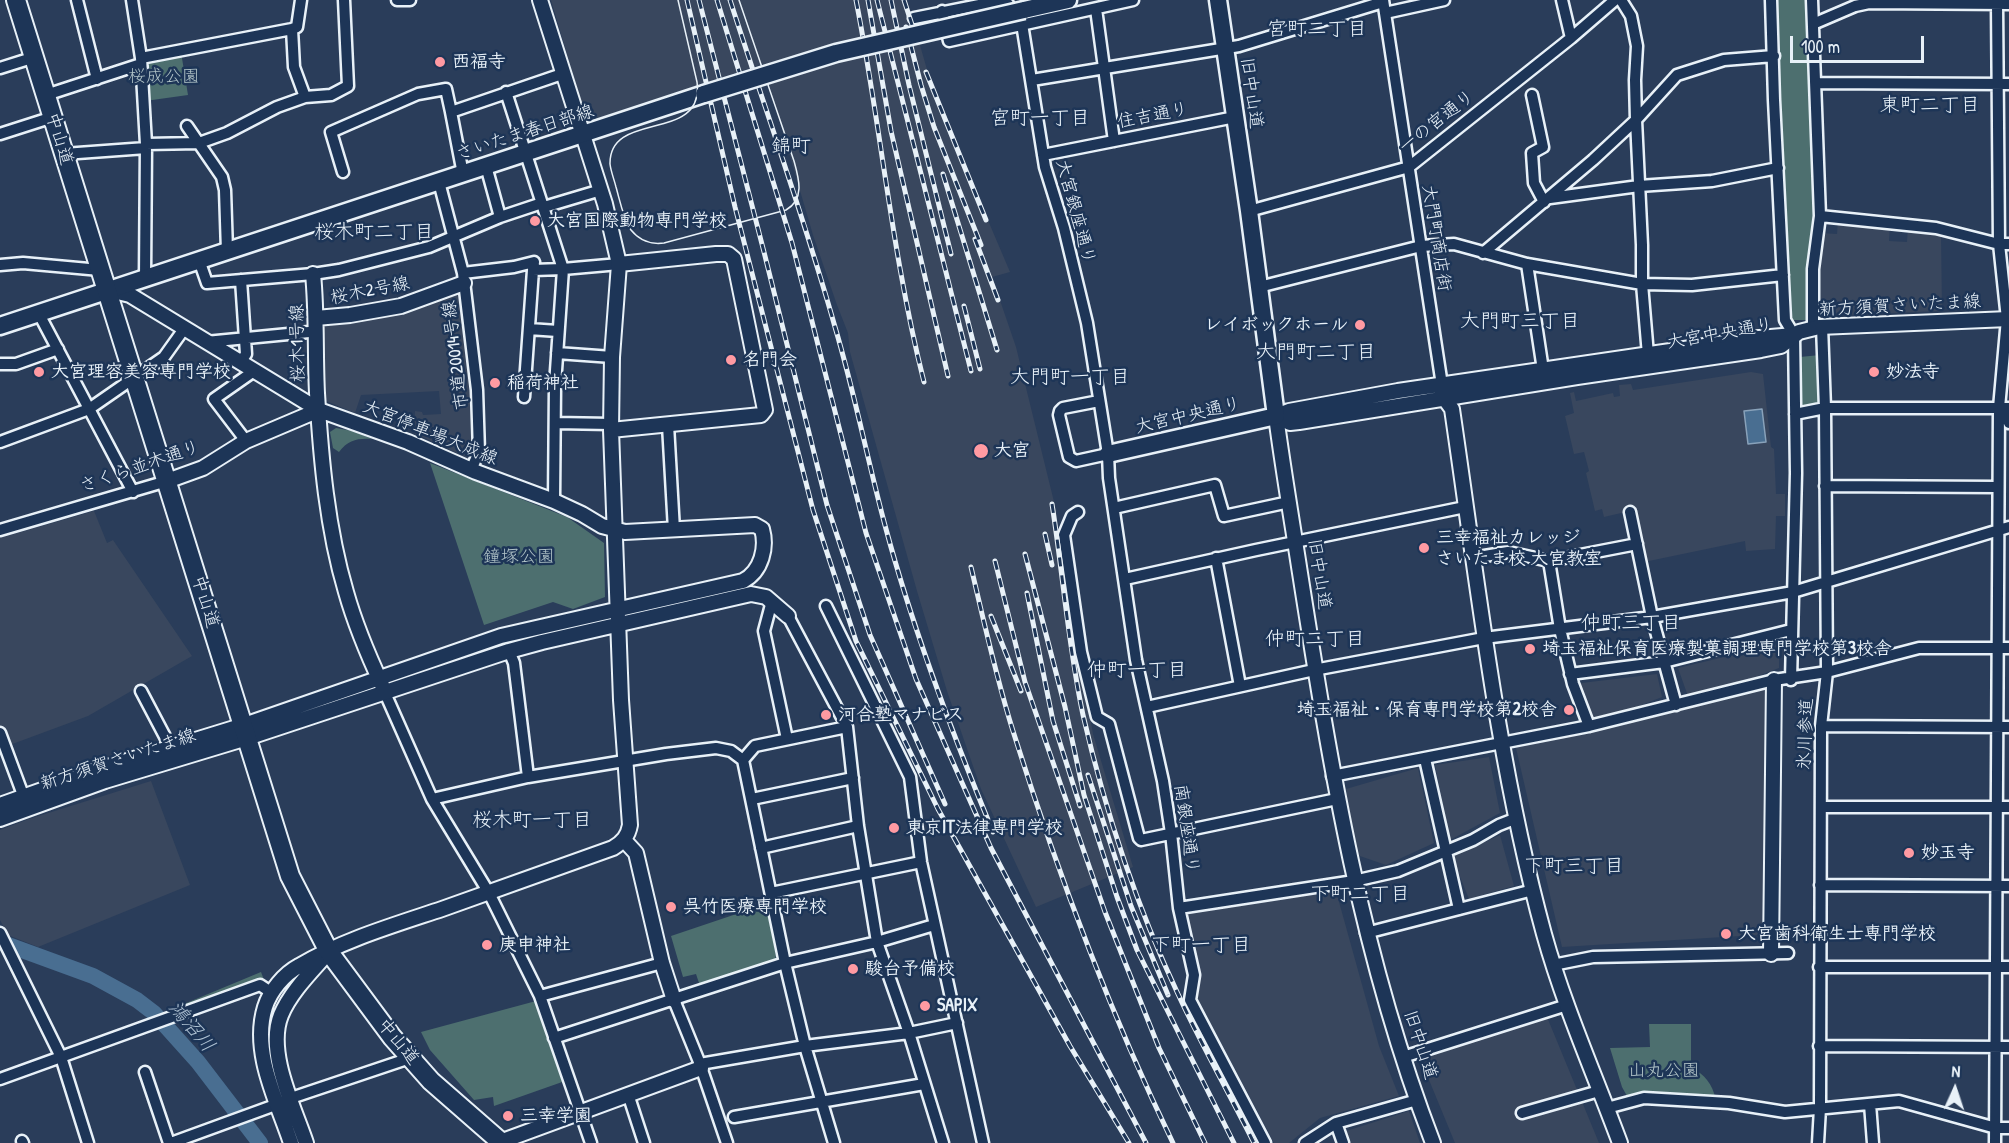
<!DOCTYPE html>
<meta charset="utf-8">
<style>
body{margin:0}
#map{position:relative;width:2009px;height:1143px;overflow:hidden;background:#2a3d5a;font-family:"Patrick Hand",sans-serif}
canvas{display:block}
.north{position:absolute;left:1925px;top:1059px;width:60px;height:60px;-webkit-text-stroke:4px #1d3557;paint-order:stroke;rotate:3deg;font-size:16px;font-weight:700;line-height:24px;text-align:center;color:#e8f1f8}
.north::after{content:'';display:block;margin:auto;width:21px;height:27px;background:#e8f1f8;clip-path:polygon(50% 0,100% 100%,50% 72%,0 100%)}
.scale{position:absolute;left:1790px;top:36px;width:134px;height:27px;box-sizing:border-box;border:3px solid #e8f1f8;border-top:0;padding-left:8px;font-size:18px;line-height:21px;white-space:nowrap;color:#e8f1f8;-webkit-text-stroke:4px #1d3557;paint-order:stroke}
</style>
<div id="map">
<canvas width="2009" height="1143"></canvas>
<div class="north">N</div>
<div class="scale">100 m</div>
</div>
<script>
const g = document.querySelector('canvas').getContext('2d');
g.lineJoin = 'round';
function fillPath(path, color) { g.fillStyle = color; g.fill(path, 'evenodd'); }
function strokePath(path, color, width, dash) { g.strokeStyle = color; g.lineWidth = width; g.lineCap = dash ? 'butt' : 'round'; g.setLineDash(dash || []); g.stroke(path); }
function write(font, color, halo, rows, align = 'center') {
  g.font = font + ' "Patrick Hand","Klee One",sans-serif'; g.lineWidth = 5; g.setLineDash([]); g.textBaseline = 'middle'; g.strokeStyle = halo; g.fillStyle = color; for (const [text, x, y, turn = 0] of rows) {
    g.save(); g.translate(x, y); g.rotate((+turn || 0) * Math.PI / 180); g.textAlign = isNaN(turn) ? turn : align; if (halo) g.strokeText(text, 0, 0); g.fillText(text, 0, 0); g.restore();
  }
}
fillPath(new Path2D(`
 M551 0H907L928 73 944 117 1010 272 992 277 1016 347 1056 510 1061 554 1093 734 1133 867 1036 907 981 789 947 691 917 591 850 352 848 333 837 305 813 235 763 64 598 118 584 112Z
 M1838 220 1890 225 1889 241 1907 242 1908 227 1941 232 1942 311 1817 316 1816 266 1820 233 1837 234Z
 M462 289 475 386 476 451 472 460 414 433 415 411 422 412 423 415 441 414 439 391 361 395 355 413 326 401 321 321Z
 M1751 372 1763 374 1771 447 1774 449 1776 494H1785V516H1776L1775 549 1746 551 1745 541 1644 562 1634 510 1604 517 1602 509 1595 511 1586 473 1589 471 1584 452 1574 454 1565 416 1574 413 1570 393 1574 392 1576 401 1613 393 1614 397 1620 396 1619 385 1631 384 1633 390Z
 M94 511 107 543 113 540 192 656 88 716 7 746 0 725V538Z
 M1779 644V668L1690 702 1678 668Z
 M1657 674 1662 697 1589 726 1573 684Z
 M1774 685 1772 934 1562 947 1516 748Z
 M1489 757 1500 813 1450 840 1435 765Z
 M1418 768 1434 843 1386 865 1357 855 1346 789Z
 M151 781 190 885 38 947 8 935 0 920V830L29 819Z
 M1500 835 1514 886 1469 899 1452 857Z
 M1336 891 1379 1046 1399 1096 1320 1118 1289 1143H1274L1198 999 1193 955 1184 914Z
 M1547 1017 1599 1143H1455L1420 1058Z
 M1409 1111 1420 1143H1349L1343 1132Z`), '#39475e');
fillPath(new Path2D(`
 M1773 0H1809L1816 201 1809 318 1806 320H1790Z
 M181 52 188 95 145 101 142 59Z
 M1820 355 1821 407 1802 406 1800 357Z
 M336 428 353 431 372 439C358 438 348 440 339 452L333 448 330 432Z
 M430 463 567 517 604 543 605 597 573 609 553 602 484 625Z
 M766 904 776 956 774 961 700 986 696 974 683 977 671 936Z
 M261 972 264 980 186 1009 184 1004Z
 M536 1001 565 1081 494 1106 493 1097 474 1100 430 1050 421 1032Z
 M1649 1024H1691V1067C1705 1075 1712 1083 1716 1100L1627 1096 1622 1087 1610 1048 1650 1047Z`), '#4d6f6f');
const water = new Path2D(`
 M1762 409 1766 442 1748 444 1744 411Z`);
fillPath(water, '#496e91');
strokePath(water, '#89a2ba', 1.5);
strokePath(new Path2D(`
 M0 942 93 976 137 1000 154 1013 198 1062 260 1143`), '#496e91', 16);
const street = new Path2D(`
 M77 0 97 79
 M132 0 141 58 146 144 145 277
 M397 0H410
 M1005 0 1022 24 1045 167 1064 228 1087 323 1108 454 1109 478 1136 660 1163 781 1171 833 1179 908 1194 975 1190 1000 1265 1143
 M1383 0 1442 385
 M1562 0 1571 38
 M1621 0 1631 16 1637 46 1635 80 1636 120 1642 245V284L1648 355
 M1771 0 1774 100 1785 320 1794 335 1796 473 1791 680
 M1812 0 1820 216 1813 269V328
 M1096 9 1114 141
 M942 11 949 41 1133 0
 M1385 13 1444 0
 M914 18 1004 0
 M1813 24 1855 6 1869 3 2009 4
 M292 29 294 67 305 97 331 95 348 86 344 0
 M141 58 292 29 297 27 301 0
 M0 68 35 57
 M1032 80 1239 46 1383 2
 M1815 83 2009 84
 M506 92 563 269 619 264
 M46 95 141 64
 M1532 95 1543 147 1532 153 1534 183 1544 202
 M451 112 463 174
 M187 126 222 177 225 190 227 251
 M0 134 53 117
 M146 144 199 143 227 133 277 107 305 97
 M64 154 146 148
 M1043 155 1235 117
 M486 166 500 217
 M343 172 331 132 418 94 446 89 451 112 562 74
 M439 182 463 273 477 390 479 452 471 470
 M1550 198 1639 186 1712 181 1778 168
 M544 207 601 190
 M1249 211 1409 167 1571 38 1615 0
 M1820 216 1936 228 1999 244H2009
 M1483 253 1593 160 1636 120 1677 75 1724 60 1774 56
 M199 260 207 283 313 274 339 270 429 247 500 217 542 203
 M1527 264 1543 370
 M0 265 23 263 100 270
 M463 273 514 267 534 262 533 270 563 269 555 385 554 501
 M1259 287 1421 246 1454 244 1527 264 1642 284 1692 285 1783 275
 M39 314 133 492
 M529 329 558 331
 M206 342 309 332
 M557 353 612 357
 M240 363 246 354 241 280
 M0 364H16L58 349
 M524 397 533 270
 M1099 401 1063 408 1060 411 1059 415 1069 457 1076 461 1108 454
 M2003 408 2009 423
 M1795 414 1825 408H2009
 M555 423 611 424
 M668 425 674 530
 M246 441 214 399 254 371
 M0 442 89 409 164 357 184 329
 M1825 486 1998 487
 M1114 508 1215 485 1224 516 1289 502
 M1078 512 1072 516 1064 535 1081 652 1097 717 1109 724 1139 838 1141 840 1337 799
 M1630 512 1652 617 1676 705
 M0 530 167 481
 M1216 558 1240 686
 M1473 558 1508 552 1549 561 1637 544
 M1549 561 1560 629 1573 684 1589 726
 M1125 579 1256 550 1465 507
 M772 601 764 631 787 739
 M826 606 910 777 921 862 983 1143
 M788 616 847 727 858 826 877 942 909 1033 943 1143
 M509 651 514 663 528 777
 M1570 674 1664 662 1791 630
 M141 691 171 748
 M385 693 432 799 489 893 540 996 591 1143
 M1147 707 1314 670 1484 638 1652 617 1793 592 2009 527
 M1821 726 2009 727
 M0 733 26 803
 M1425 759 1459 909
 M1332 776 1589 726 1774 680 1827 672 1919 648H2009
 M432 799 528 777 666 754 716 748 731 751 743 760
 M752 799 853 778
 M1821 807H2009
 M761 848 858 826
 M1820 885 2009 886
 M771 893 921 862
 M1179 908 1354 881 1398 871 1473 840 1499 825 1517 818
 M0 933 61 1057 88 1143
 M1366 933 1533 890
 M1553 965 1593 957 1788 953
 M1819 967H2009
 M540 996 662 963
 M674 1000 700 1064 727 1143
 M554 1038 785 963 877 942 934 925
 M1819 1046 2009 1047
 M1403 1057 1567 1005
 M700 1064 805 1046 909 1033 957 1023
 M145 1072 169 1143
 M0 1079 260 985 272 993
 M628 1094 644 1143
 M291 1098 410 1058
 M1870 1104 1873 1143
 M1607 1108 1644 1098 1729 1103 1785 1112 1899 1101 1996 1128H2009
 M1522 1113 1599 1091
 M734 1117 924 1084
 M1336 1123 1343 1143
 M22 1141 23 1143
 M171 1143 278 1104
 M834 1143 805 1046 785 963 743 760 755 746 847 727
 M1305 1143 1336 1123 1417 1100
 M1818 1143 1820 1108 1821 726 1827 672 1825 408 1822 326
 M1995 1143 1999 408 2007 319 1999 244 1997 4`);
const secondary = new Path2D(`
 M313 274C317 314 315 353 317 393 321 459 327 528 346 592 355 624 368 655 382 685
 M316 318 350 315 401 306 464 283
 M1442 385 1444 398 1452 409C1478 585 1497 762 1544 934 1564 1006 1594 1073 1620 1143
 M1276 416 1290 423 1299 422 1577 377 1761 350 1781 346 1799 332 1819 327 2009 319
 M1276 416C1283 469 1292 521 1300 573 1331 770 1361 956 1433 1143
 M1276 416 1289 411 1398 391 1759 338 1794 335
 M611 430 761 415 765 410 734 259 728 254H716L619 264
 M167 481 203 468 246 441 319 410
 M0 805 101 769 244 725 501 636 743 581C762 571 767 547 762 529L755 525 625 532 602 526 582 514 554 501 476 472 408 442 319 410 130 295 109 290
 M0 819 105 781 247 738 509 651 542 642 751 594 766 597 788 616
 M624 840 636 853 662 963 674 1000
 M1771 954 1774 680
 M291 1143C277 1101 251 1052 265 1007 270 991 284 974 299 966 343 940 394 925 442 909 499 889 556 868 613 848 623 842 628 836 630 825L621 700 611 430 612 357 619 264 605 204 540 0
 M306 1143C294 1107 266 1052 281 1015 290 993 310 973 325 956
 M497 1143 701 1068`);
const primary = new Path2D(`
 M1024 10 1068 0
 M0 326 704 94
 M1108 454 1276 416 1249 211 1218 0`);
const highway = new Path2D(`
 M16 0 290 876 329 952 392 1037 431 1081 502 1143`);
strokePath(street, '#e8f1f8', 15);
strokePath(secondary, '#e8f1f8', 18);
strokePath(primary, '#e8f1f8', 21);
strokePath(highway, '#e8f1f8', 22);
strokePath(street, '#1d3557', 10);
strokePath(secondary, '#1d3557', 14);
strokePath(primary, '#1d3557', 16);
strokePath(highway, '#1d3557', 18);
strokePath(new Path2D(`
 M678 0 697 82C705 144 609 109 610 164 611 172 614 179 616 187 620 201 623 218 631 230 639 240 651 245 664 243L786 210C805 199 799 179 794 161L739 0`), '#e8f1f8', 1.5);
const rail = new Path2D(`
 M687 0 735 207 813 510 856 641 938 809 1070 1046 1129 1143
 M699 0 764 252 827 505 870 635 945 804
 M717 0 792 243 866 533 916 679 991 848 1146 1143
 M730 0C765 109 804 217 835 327 855 394 868 463 886 529 914 633 952 733 993 832
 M856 0C881 127 892 256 924 382
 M868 0 891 131 948 376
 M877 0 971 371
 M891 0 909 85 951 254
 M904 0 915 34
 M906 27 921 85 934 127 981 245
 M926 72 986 220
 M943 174 997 350
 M975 239 998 300
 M964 306 980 369
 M1052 504C1063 574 1068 645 1083 715 1105 810 1136 905 1178 994 1201 1044 1229 1093 1254 1143
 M1045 534 1052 565
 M1025 554 1065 707 1084 795 1117 897 1137 950 1234 1143
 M995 561 1025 682 1105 912 1159 1048 1205 1143
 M971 567C984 622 996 677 1013 731 1057 871 1109 1011 1173 1143
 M1027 593 1053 721 1080 806
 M991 616 1021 691
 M1088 775 1131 906 1168 995`);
strokePath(rail, '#e8f1f8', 5);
strokePath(rail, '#1d3557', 3, [9]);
const primaryBridge = new Path2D(`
 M704 94 836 53 1024 10`);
strokePath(primaryBridge, '#e8f1f8', 21, []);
strokePath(primaryBridge, '#1d3557', 16);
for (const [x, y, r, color] of [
 [440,62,6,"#ff9aa2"],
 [535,221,6,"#ff9aa2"],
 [1360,325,6,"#ff9aa2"],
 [731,360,6,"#ff9aa2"],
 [39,372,6,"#ff9aa2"],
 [1874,372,6,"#ff9aa2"],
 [495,383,6,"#ff9aa2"],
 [981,451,8,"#ff9aa2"],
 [1424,548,6,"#ff9aa2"],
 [1530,649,6,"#ff9aa2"],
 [1569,710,6,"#ff9aa2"],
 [826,715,6,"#ff9aa2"],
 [894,828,6,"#ff9aa2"],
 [1909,853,6,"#ff9aa2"],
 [671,907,6,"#ff9aa2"],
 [1726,934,6,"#ff9aa2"],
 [487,945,6,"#ff9aa2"],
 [853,969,6,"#ff9aa2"],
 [925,1006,6,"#ff9aa2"],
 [508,1116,6,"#ff9aa2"]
]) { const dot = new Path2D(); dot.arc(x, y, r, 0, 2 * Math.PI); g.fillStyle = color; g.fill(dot); strokePath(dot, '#1d3557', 2); }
write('bold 18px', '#e8f1f8', '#1d3557', [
 ["西福寺",452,62],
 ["大宮国際動物専門学校",547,221],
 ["レイボックホール",1348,325,"right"],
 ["名門会",743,360],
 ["大宮理容美容専門学校",51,372],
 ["妙法寺",1886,372],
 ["稲荷神社",507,383],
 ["大宮",994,451],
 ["三幸福祉カレッジ",1436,538],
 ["さいたま校 大宮教室",1436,559],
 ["埼玉福祉保育医療製菓調理専門学校第3校舎",1542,649],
 ["埼玉福祉・保育専門学校第2校舎",1557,710,"right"],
 ["河合塾マナビス",838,715],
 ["東京IT法律専門学校",906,828],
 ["妙玉寺",1921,853],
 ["呉竹医療専門学校",683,907],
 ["大宮歯科衛生士専門学校",1738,934],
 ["庚申神社",499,945],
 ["駿台予備校",865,969],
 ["SAPIX",937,1006],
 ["三幸学園",520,1116]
], 'left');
write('18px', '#b2c4c8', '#1d3557', [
 ["桜成公園",164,77],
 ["鐘塚公園",519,557],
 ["山丸公園",1664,1071]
]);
write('18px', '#e8f1f8', '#1d3557', [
 ["旧中山道",1251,93,82],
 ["住吉通り",1153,116,-11],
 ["一の宮通り",1437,122,-38],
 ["さいたま春日部線",525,133,-18],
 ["中山道",59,139,73],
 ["大宮銀座通り",1075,212,75],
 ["大門町商店街",1436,238,81],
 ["桜木2号線",370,291,-11],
 ["新方須賀さいたま線",1900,306,-3],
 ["大宮中央通り",1720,334,-10],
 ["桜木1号線",298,343,-91],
 ["市道20014号線",456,355,-97],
 ["大宮中央通り",1188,416,-13],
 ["大宮停車場大成線",430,433,22],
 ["さくら並木通り",140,467,-19],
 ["旧中山道",1319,574,81],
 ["中山道",205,602,73],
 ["氷川参道",1806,734,-88],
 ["新方須賀さいたま線",118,760,-18],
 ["南銀座通り",1186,829,82],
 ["中山道",398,1042,50],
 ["旧中山道",1420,1045,72]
]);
write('20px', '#e8f1f8', '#1d3557', [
 ["宮町二丁目",1317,30],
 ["東町二丁目",1930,106],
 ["宮町一丁目",1040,119],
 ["錦町",791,147],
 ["桜木町二丁目",374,233],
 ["大門町三丁目",1520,322],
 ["大門町二丁目",1316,353],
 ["大門町一丁目",1070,378],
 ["仲町三丁目",1631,624],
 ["仲町二丁目",1315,640],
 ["仲町一丁目",1137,671],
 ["桜木町一丁目",532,821],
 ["下町三丁目",1574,867],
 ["下町二丁目",1360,895],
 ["下町一丁目",1201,946]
]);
write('italic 20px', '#b0c3d4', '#1d3557', [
 ["鴻沼川",191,1027,50]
]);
</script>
